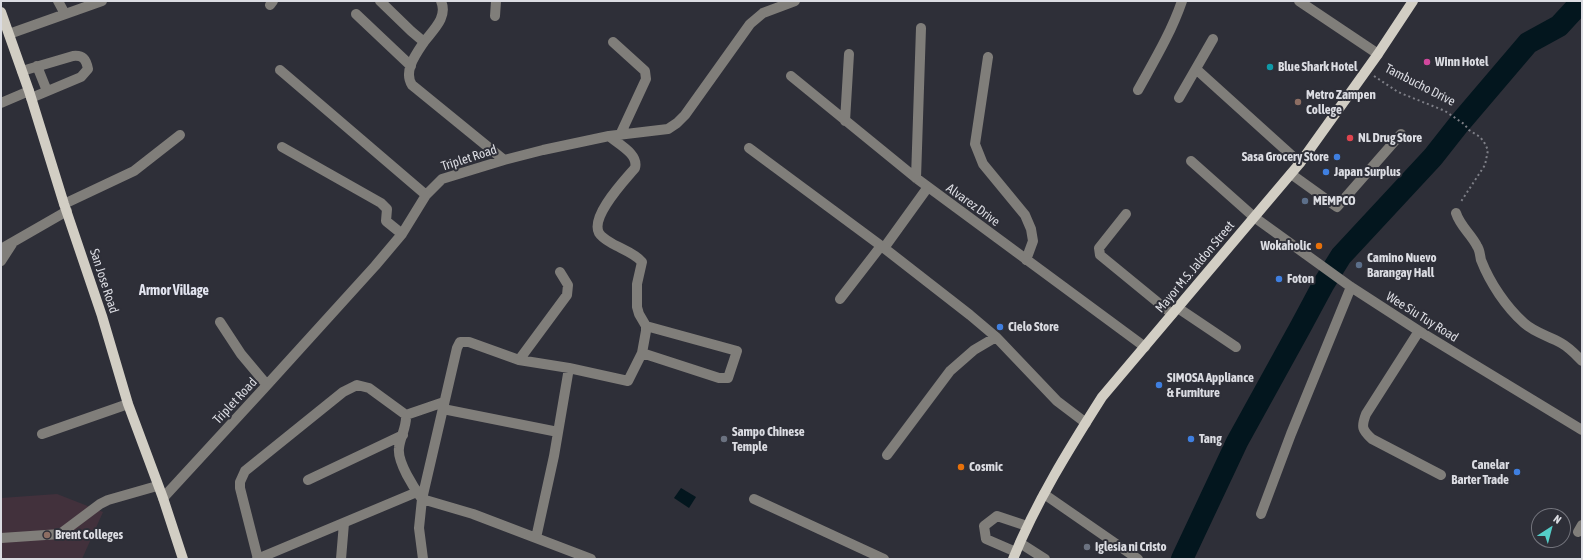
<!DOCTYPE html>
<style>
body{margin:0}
#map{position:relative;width:1583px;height:560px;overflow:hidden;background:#2e2f38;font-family:"Asap Condensed",sans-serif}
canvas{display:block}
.frame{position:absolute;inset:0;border:2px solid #dbdce2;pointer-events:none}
.north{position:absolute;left:1531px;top:508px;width:40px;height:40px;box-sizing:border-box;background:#2e2f38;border:1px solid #73747c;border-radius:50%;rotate:36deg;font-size:11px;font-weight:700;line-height:16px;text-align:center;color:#dbdce2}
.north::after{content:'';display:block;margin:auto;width:14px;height:18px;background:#54cdc8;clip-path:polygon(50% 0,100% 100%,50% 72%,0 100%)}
</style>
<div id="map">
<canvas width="1583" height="560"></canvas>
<div class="frame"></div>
<div class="north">N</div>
</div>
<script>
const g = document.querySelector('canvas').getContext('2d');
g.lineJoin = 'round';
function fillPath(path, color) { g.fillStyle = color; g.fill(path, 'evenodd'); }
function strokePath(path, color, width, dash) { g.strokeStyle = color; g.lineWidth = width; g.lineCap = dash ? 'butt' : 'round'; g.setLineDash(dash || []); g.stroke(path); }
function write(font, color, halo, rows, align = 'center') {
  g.font = font + ' "Asap Condensed",sans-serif'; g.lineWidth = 4; g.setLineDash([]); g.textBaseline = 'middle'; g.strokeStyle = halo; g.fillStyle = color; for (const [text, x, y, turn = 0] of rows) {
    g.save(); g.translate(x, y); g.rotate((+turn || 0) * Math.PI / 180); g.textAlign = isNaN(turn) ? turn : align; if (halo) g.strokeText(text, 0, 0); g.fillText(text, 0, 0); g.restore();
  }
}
fillPath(new Path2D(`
 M57 494 103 512 82 559H1V498Z`), '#42313c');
fillPath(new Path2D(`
 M681 488 696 497 689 508 674 498Z`), '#03161e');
strokePath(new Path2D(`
 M1182 559 1237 442 1301 326 1323 285 1341 256 1433 157 1459 124 1528 43 1559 26 1582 1`), '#03161e', 22);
strokePath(new Path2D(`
 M1374 76 1398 92 1445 111 1464 124 1469 130 1480 137 1484 142 1488 150 1485 165 1460 203`), '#7e7f87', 2, [2, 3]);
strokePath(new Path2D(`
 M58 1 65 14
 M380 1 411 31 424 42C416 54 403 71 412 85L504 160
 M1299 1 1378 54
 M270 5 273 1
 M356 14 411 66
 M495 16 496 1
 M9 34 102 1
 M424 42C434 29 448 17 441 1
 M613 42 645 71 646 79 620 135
 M988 57 975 144 983 164 1025 215 1031 229 1033 241 1026 260
 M37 66 47 91
 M1196 69 1300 163
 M280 70 426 195
 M22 71 73 56C83 55 86 59 88 69L81 77 31 98
 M791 76 916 178 1145 347
 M1138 90C1154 61 1171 33 1182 1
 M1179 98 1213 39
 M1 103 29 91
 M845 121 849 54
 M282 147 381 203 387 209 386 221 402 234
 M749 148 884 248 970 315 996 337 1057 401 1086 423
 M1191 161 1254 217 1351 287 1419 331 1582 430
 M1291 174 1337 207 1401 134
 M916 178 921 28
 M64 204 134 171 180 135
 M1456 213C1460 226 1471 234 1477 246 1480 250 1480 256 1481 260 1490 283 1506 307 1524 323 1535 333 1549 336 1561 343 1570 348 1576 355 1582 361
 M1126 214 1099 248 1100 255 1172 314
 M884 248 928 187
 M1 249 67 211
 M1 261 12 244
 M840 299 881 246
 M1178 308 1236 347
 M220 322 241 354 267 385
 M1419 331 1366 414C1361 427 1362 430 1372 439L1441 475
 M642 353 719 378H728L737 351 646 326
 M519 360 567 295 568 285 560 272
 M443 409 558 432
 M406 415 444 402
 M42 434 128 404
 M887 455 950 371 974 350 996 337
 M308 480 403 435
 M1044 494 1138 559
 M163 498 267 385 375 266 402 234 426 195 442 179 504 160 543 150 609 136 668 129 677 123 685 115 750 24 763 13 795 1
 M754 499 884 559
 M1261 514 1291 434 1351 287
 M1578 532 1582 525
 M1 538 60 534 100 504 108 500 157 486
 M536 538 554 456 569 368
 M1020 543 1045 559
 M1016 552 986 539 984 526 997 516 1027 526
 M257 559 417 492
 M258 559 240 488V482L245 471 343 392 357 385 369 388 406 415C407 427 400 437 399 448 397 462 414 488 422 499L473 514 591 559
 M341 559 344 523
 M423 559 419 528 422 499 457 348 460 342H469L519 360 569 368 628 381 642 353 646 331V326L639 314 637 307V284L642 262C636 254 622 249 613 244 608 241 602 238 599 233 590 216 625 180 635 168 639 154 618 144 609 136`), '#807e7a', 10);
strokePath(new Path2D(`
 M1 12 29 91 64 204 102 316 128 404 163 498 183 559
 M1013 559C1036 502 1069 449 1102 397L1300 163 1378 54 1413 1`), '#d2cec4', 10);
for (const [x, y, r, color] of [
 [1427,62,4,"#d1479c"],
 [1270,67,4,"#0f9aa8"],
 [1298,102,4,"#8d6e63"],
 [1350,138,4,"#e0444e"],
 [1337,157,4,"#3f7fe0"],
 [1326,172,4,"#3f7fe0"],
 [1305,201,4,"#5c6f8a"],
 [1319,246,4,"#e8710a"],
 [1359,265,4,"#5c6f8a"],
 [1279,279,4,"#3f7fe0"],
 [1000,327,4,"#3f7fe0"],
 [1159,385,4,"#3f7fe0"],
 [724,439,4,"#6b7280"],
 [1191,439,4,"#3f7fe0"],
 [961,467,4,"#e8710a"],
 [1517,472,4,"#3f7fe0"],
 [47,535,4,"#8d6e63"],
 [1087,547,4,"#6b7280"]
]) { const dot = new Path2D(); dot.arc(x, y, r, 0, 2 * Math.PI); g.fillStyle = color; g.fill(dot); strokePath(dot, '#2e2f38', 1.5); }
write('bold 13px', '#dbdce2', '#2e2f38', [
 ["Winn Hotel",1435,62],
 ["Blue Shark Hotel",1278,67],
 ["Metro Zampen",1306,95],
 ["College",1306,110],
 ["NL Drug Store",1358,138],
 ["Sasa Grocery Store",1329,157,"right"],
 ["Japan Surplus",1334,172],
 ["MEMPCO",1313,201],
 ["Wokaholic",1311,246,"right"],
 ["Camino Nuevo",1367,258],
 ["Barangay Hall",1367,273],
 ["Foton",1287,279],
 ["Cielo Store",1008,327],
 ["SIMOSA Appliance",1167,378],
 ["& Furniture",1167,393],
 ["Sampo Chinese",732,432],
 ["Temple",732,447],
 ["Tang",1199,439],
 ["Canelar",1509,465,"right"],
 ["Barter Trade",1509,480,"right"],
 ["Cosmic",969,467],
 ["Brent Colleges",55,535],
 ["Iglesia ni Cristo",1095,547]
], 'left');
write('13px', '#dbdce2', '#2e2f38', [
 ["Tambucho Drive",1420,85,27],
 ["Triplet Road",469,158,-18],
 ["Alvarez Drive",973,205,36],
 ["Mayor M.S. Jaldon Street",1195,267,-50],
 ["San Jose Road",104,281,72],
 ["Wee Siu Tuy Road",1422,317,32],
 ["Triplet Road",235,401,-47]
]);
write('bold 14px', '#e2e4ef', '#2e2f38', [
 ["Armor Village",174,291]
]);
</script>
